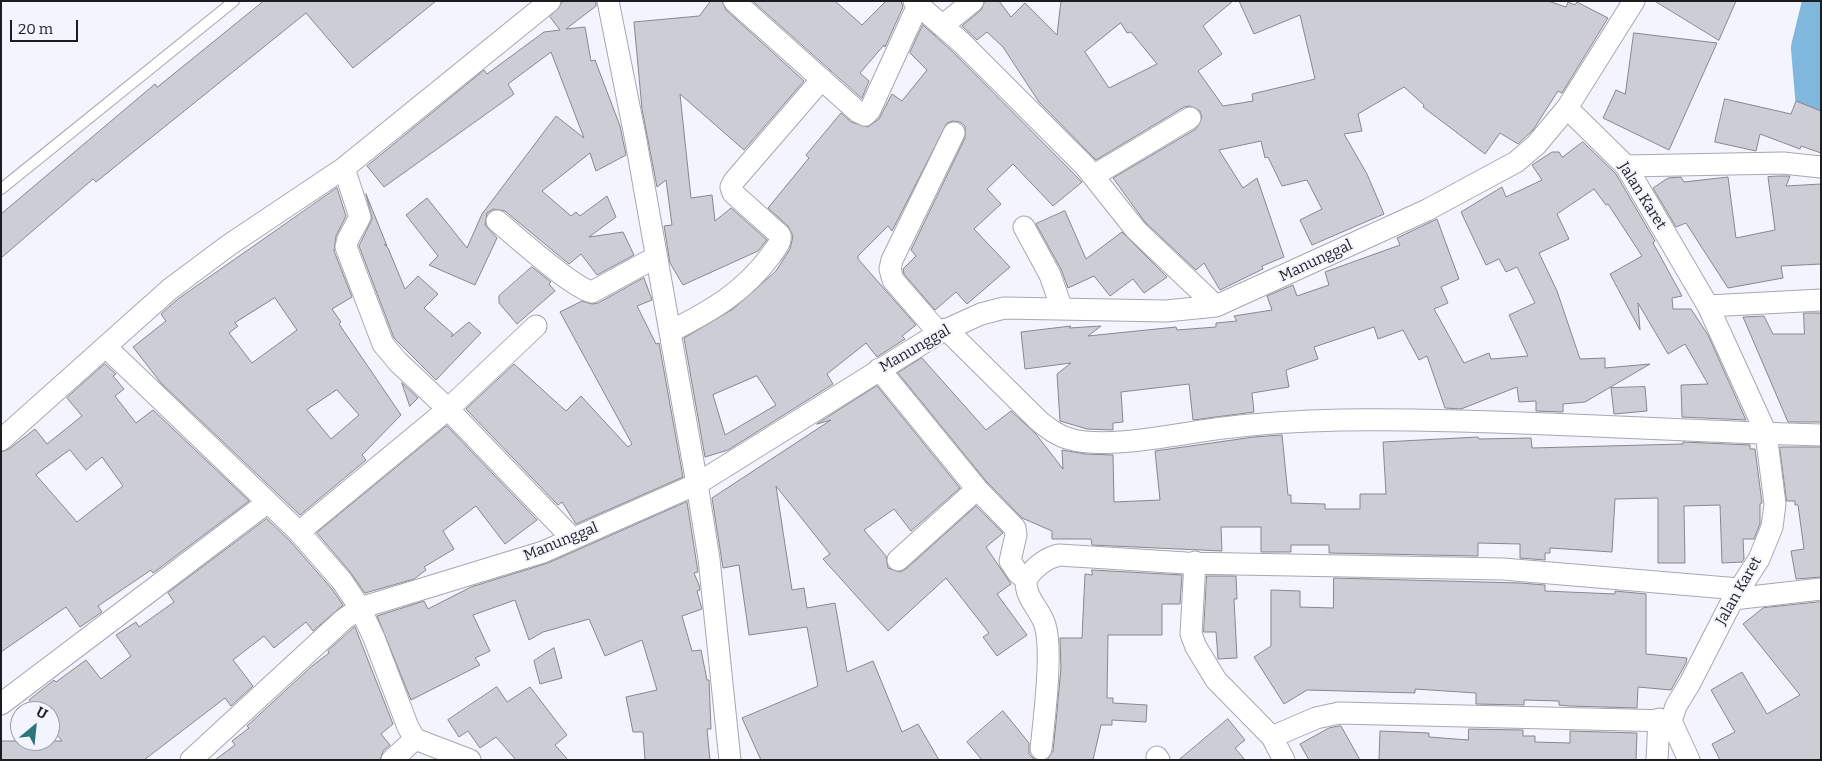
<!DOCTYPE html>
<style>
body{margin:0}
#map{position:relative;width:1822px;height:761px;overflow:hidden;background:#f3f4fd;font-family:Bitter,serif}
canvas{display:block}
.frame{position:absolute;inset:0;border:2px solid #1c1d20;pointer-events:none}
.north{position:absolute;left:10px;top:701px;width:50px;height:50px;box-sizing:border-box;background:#f3f4fd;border:1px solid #9d9ea5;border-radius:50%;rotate:28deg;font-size:14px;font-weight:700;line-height:20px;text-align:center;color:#1c1d20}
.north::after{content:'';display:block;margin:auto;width:18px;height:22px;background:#2c757b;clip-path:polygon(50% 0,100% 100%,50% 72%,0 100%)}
.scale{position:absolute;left:10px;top:20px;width:68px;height:22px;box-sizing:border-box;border:2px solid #1c1d20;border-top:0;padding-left:6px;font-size:15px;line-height:18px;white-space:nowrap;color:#1c1d20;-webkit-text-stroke:4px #f3f4fd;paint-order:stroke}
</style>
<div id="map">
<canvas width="1822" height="761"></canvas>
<div class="frame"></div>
<div class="north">U</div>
<div class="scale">20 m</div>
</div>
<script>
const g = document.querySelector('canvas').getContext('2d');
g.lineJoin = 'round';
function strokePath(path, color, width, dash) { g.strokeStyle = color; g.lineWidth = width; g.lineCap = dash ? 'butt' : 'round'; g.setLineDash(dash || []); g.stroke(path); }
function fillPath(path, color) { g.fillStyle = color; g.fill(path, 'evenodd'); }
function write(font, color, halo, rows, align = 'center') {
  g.font = font + ' Bitter,serif'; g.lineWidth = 4.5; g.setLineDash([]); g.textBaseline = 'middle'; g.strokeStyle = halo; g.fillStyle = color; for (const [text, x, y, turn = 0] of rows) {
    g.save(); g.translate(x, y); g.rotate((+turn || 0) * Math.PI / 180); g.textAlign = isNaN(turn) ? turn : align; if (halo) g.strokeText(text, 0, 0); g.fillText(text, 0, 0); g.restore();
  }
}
strokePath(new Path2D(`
 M1821 7 1811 48 1815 96 1821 100`), '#7fb7dd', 40);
const building = new Path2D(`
 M264 1H436L353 68 306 13 96 182 93 179 1 258V214L155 84 157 87Z
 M564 1H596V6L566 29 585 27 591 61 595 60 620 126 626 155 596 171 590 153 542 191 571 216 576 212 580 216 607 196 616 217 589 237 623 232 634 255 597 275 581 254 569 264 505 211 493 209 487 213 485 225 497 238 475 285 429 265 438 256 406 215 427 198 467 248 482 214 556 116 584 138 551 52 508 84 514 94 384 187 367 166 484 70 487 74 544 32 560 30 550 17Z
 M711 1H722L726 10 804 81 744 150 680 94 691 198 712 195 715 221 731 208 767 240 758 251 683 285 670 263 664 226 672 225 666 180 657 187 642 109 634 22 699 16Z
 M753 1H835L862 25 886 1H901L903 7 885 47 884 45 860 73 869 81 862 98Z
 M985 1H999L1011 17 1025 3 1057 35 1061 1H1233L1203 26 1222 54 1198 71 1223 106 1253 101 1252 94 1315 79 1300 15 1254 34 1239 1H1548L1566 7 1568 2 1575 5 1577 2 1608 18 1562 93 1558 91 1533 130 1518 144 1500 133 1485 154 1423 107 1424 105 1404 87 1358 114 1362 131 1344 134 1367 174 1384 214 1312 245 1300 220 1322 209 1307 180 1282 186 1268 157 1265 158 1261 141 1219 150 1243 188 1257 178 1284 257 1262 266 1263 269 1220 290 1204 263 1196 270 1145 222 1113 178 1196 129 1202 118 1200 111 1190 106 1184 107 1096 160 1039 102 1003 47 987 32 977 40 962 26 981 10ZM1121 23 1127 33 1131 32 1157 64 1109 88 1085 52Z
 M1655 1H1736L1719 40Z
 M923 25 953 52 1082 182 1053 206 1013 164 987 189 1001 204 974 229 1010 267 967 304 956 292 935 310 904 274 903 269 916 256 911 250 965 138V126L960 122 953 121 947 123 892 231 888 226 858 256V259L916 325 902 336 905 339 877 357 866 343 827 374 833 384 728 450 705 457 684 338 733 309 776 271 790 249 793 236 788 226 768 208 809 158 806 155 841 113 851 122 868 127 879 119 892 94 902 101 927 70 910 53ZM757 376 776 405 725 435 713 395Z
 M1634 33 1717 43 1669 150 1603 118 1616 90 1625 94Z
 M1725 99 1791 114 1796 101 1821 111V153L1801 146 1800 149 1760 134 1756 151 1715 142Z
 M1583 142 1616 174 1655 241 1653 243 1682 296 1672 298 1673 309H1691L1708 335 1746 420 1682 417 1681 385 1708 384 1685 344 1668 354 1638 303 1640 330 1610 274 1642 256 1608 204 1606 205 1594 189 1557 214 1569 239 1539 253 1557 291 1580 359 1605 358V368L1650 364 1585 402 1563 404V412L1536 411V401L1519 402 1517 387 1461 409 1445 408 1427 356 1419 360 1403 330 1378 339 1374 327 1314 347 1318 359 1286 370 1289 387 1252 393 1254 412 1193 420 1189 384 1121 392 1123 422 1113 423V430L1087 429 1060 421 1057 374 1071 363 1025 369 1021 332 1071 326 1069 328 1101 326 1088 336 1176 327 1177 330 1216 327V323L1237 321 1234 316 1272 310 1267 296 1293 285 1297 296 1329 285 1325 272 1400 245 1397 238 1437 219 1459 279 1441 287 1448 303 1434 309 1464 363 1489 353 1491 359 1528 356 1509 315 1535 303 1517 267 1506 272 1499 259 1486 265 1461 212 1502 187 1506 197 1542 180 1532 165 1552 152H1559L1562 157Z
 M1779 176H1790L1786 186 1821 184V264L1781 266 1783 278 1728 288 1686 223 1676 227 1653 188 1668 178 1681 177 1684 182 1728 177 1736 238 1775 230 1768 177Z
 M337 188 346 216 336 236 334 251 352 297 332 309 341 322 339 324 401 415 362 455 366 460 300 515 161 383 133 347 166 321 161 314 178 299ZM275 298 297 330 252 363 229 333 238 326 235 323ZM337 390 359 415 331 439 307 410Z
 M366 194 387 246 384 244 388 248 405 289 418 276 438 294 424 308 453 334 451 337 469 322 481 333 436 380 394 338 359 246 372 219Z
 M1065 211 1086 259 1122 232 1167 277 1144 293 1133 279 1110 296 1094 276 1068 288 1061 269 1036 224Z
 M532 267 551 282 549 284 555 291 517 324 499 303V296Z
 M644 278 652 300 637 306 656 344 659 343 683 477 576 524 562 502 558 505 466 409 514 364 566 411 581 396 628 447 632 444 560 312 582 301 592 304 598 303Z
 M1804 313H1821V422H1788L1743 317 1764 316 1773 334H1804Z
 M922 358 986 430 1011 411 1035 433 1063 469 1062 450 1085 454 1113 455 1114 502 1160 500 1155 451 1254 437 1282 435 1288 495H1291V503L1325 504V509H1360V494H1386L1383 442 1478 437 1479 439 1531 438 1532 448 1683 444V442L1750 445V449H1755L1762 503 1760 504V524L1754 539H1743L1744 559 1742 562 1722 563 1720 505 1684 506 1685 563H1658V498L1615 499 1612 552 1550 548V553H1545V560L1520 558V544L1478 543V556L1329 553V545H1291V552H1261V527H1221L1222 551 1092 545 1091 539H1052V531L1022 518 986 481 898 373Z
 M105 364 116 374 113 376 124 389 115 396 136 423 153 410 249 501 153 573 151 570 98 606 102 612 80 627 66 607 1 652V452L9 449 35 429 47 444 82 416 67 398ZM70 450 86 470 102 457 123 486 77 522 36 475Z
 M402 383 418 398 410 406Z
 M877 386 960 488 911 531 894 509 864 530 886 556 888 568 900 572 906 569 976 506 1003 533 986 547 1011 584 997 594 1027 635 997 656 983 637 989 633 946 578 888 631 823 559 830 554 776 486 792 590 804 588 807 608 835 603 847 672 873 661 902 732 918 724 939 760H761L742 718 818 686 807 627 749 635 739 565 723 568 712 498 831 420 817 424Z
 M1645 387 1647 411 1614 414 1611 388Z
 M447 426 537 520 505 544 476 506 443 531 454 549 424 567 426 570 414 579 365 593 351 573 317 533Z
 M1780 447H1821V577L1796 579 1791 551 1804 549 1798 505H1795V501H1787Z
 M687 502 698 572 694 573 699 585 700 590 697 591 702 609 682 616 692 651 701 650 707 680H709L711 729H707L710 760H645L643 732H633L626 697 657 690 642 640 605 656 589 619 543 632 529 640 515 600 473 615 490 651 475 658 480 665 411 700 377 616 424 601 428 609 471 587 548 563Z
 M267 519 290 541 332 589 343 605 313 631 306 622 274 648 264 636 233 660 253 686 231 706 225 698 144 760H1V741H62L50 727V711H37L29 700 54 680 56 682 86 660 101 679 131 656 116 635 136 622 139 627 174 602 168 593Z
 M1092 570 1182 575 1180 604H1162V635H1108L1107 698H1113V703L1147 705 1146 722 1112 720V725H1101L1093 760H1047L1053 751 1056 722 1061 668 1060 638H1082L1085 574 1092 575Z
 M1207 576H1236L1237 599H1234L1237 658 1218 659 1216 632H1204Z
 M1334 578 1520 583 1545 585V591L1615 594V591L1646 594V654L1687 658 1686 663 1671 690 1638 687 1637 708 1570 706 1559 705V701L1524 700V705L1476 704V693L1415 689V693L1307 690 1284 704 1254 657 1271 646V590L1300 591V607L1333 608Z
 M1821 602V760H1720L1712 744 1735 732 1711 690 1742 672 1767 714 1800 695 1743 624 1763 608Z
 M355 627 393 724 381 734 390 745 383 751 380 760H215L235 745 232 741 249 728 247 726 312 666 329 653 328 651Z
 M554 648 562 678 540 684 534 661Z
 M497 687 507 702 530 687 567 735 555 745 568 760H516L496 737 480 748 468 731 459 737 448 720Z
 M1003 711 1029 743V754L1035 760H982L967 742Z
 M1228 719 1245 740 1235 748 1245 760H1179Z
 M1341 726 1360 760H1309L1300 744 1329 728Z
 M1469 729 1523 730V736H1535V742L1570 743V731L1637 733 1636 760H1379L1380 731 1429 733V737L1468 740Z`);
fillPath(building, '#cccdd5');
strokePath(building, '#86878f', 1);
const lane = new Path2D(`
 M1 189 234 1`);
const street = new Path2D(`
 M608 1 636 141 697 484 709 559 730 760
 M734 1 857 111 865 115 870 110 918 5
 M914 1 962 43 1085 166 1136 230 1216 306
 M942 26 973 1
 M1567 108 1626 166 1708 306 1766 433 1775 504 1772 527 1759 559 1733 599 1690 683 1676 706 1671 721
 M1626 166 1783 163 1821 167
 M344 168 360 217 348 239 346 247 383 344 398 362 448 409 536 326
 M1093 176 1190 118
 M497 221C517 237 571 287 592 292L656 257
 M1024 227 1050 275 1062 309
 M1708 306 1821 300
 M946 329 1039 421C1049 429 1058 436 1070 439 1108 450 1181 433 1223 428 1302 418 1381 419 1460 421 1581 424 1701 432 1821 435
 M671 331C711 311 744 292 771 255 775 249 782 242 780 235L733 193 731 187 734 181 822 79
 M939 333 893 280 890 269 892 260 954 133
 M106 347 299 532 342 581 360 608 374 638 408 727 415 739 470 760
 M879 369 977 489 1015 528 1016 535 1010 561 1018 573 1026 579C1034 568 1046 558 1059 555L1186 563 1503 569 1739 589
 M1 440 170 289 229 245 344 168 550 1
 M299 532 448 409 572 538
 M898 560 977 489
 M1195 562 1191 634 1196 647 1216 680 1272 737 1284 760
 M1026 579C1025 599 1039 607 1045 625 1053 650 1044 720 1041 749
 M1733 599 1821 589
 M1 704 268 502
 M1671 721 1689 760
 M1272 737 1316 718 1339 713 1671 721
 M1157 757 1159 760
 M191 760 343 620 360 608 543 552 697 484 939 333 981 314 1004 308 1166 311 1216 306 1427 210 1516 162 1536 145 1567 108 1634 1
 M392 760 415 739
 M1657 760 1659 719`);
strokePath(lane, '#a7a8b0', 12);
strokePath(street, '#a7a8b0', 23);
strokePath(lane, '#fff', 10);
strokePath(street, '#fff', 21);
write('15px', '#1c1d20', '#f3f4fd', [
 ["Jalan Karet",1642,196,58],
 ["Manunggal",1316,261,-25],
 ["Manunggal",915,349,-30],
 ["Manunggal",561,542,-22],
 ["Jalan Karet",1739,591,-60]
]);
</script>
